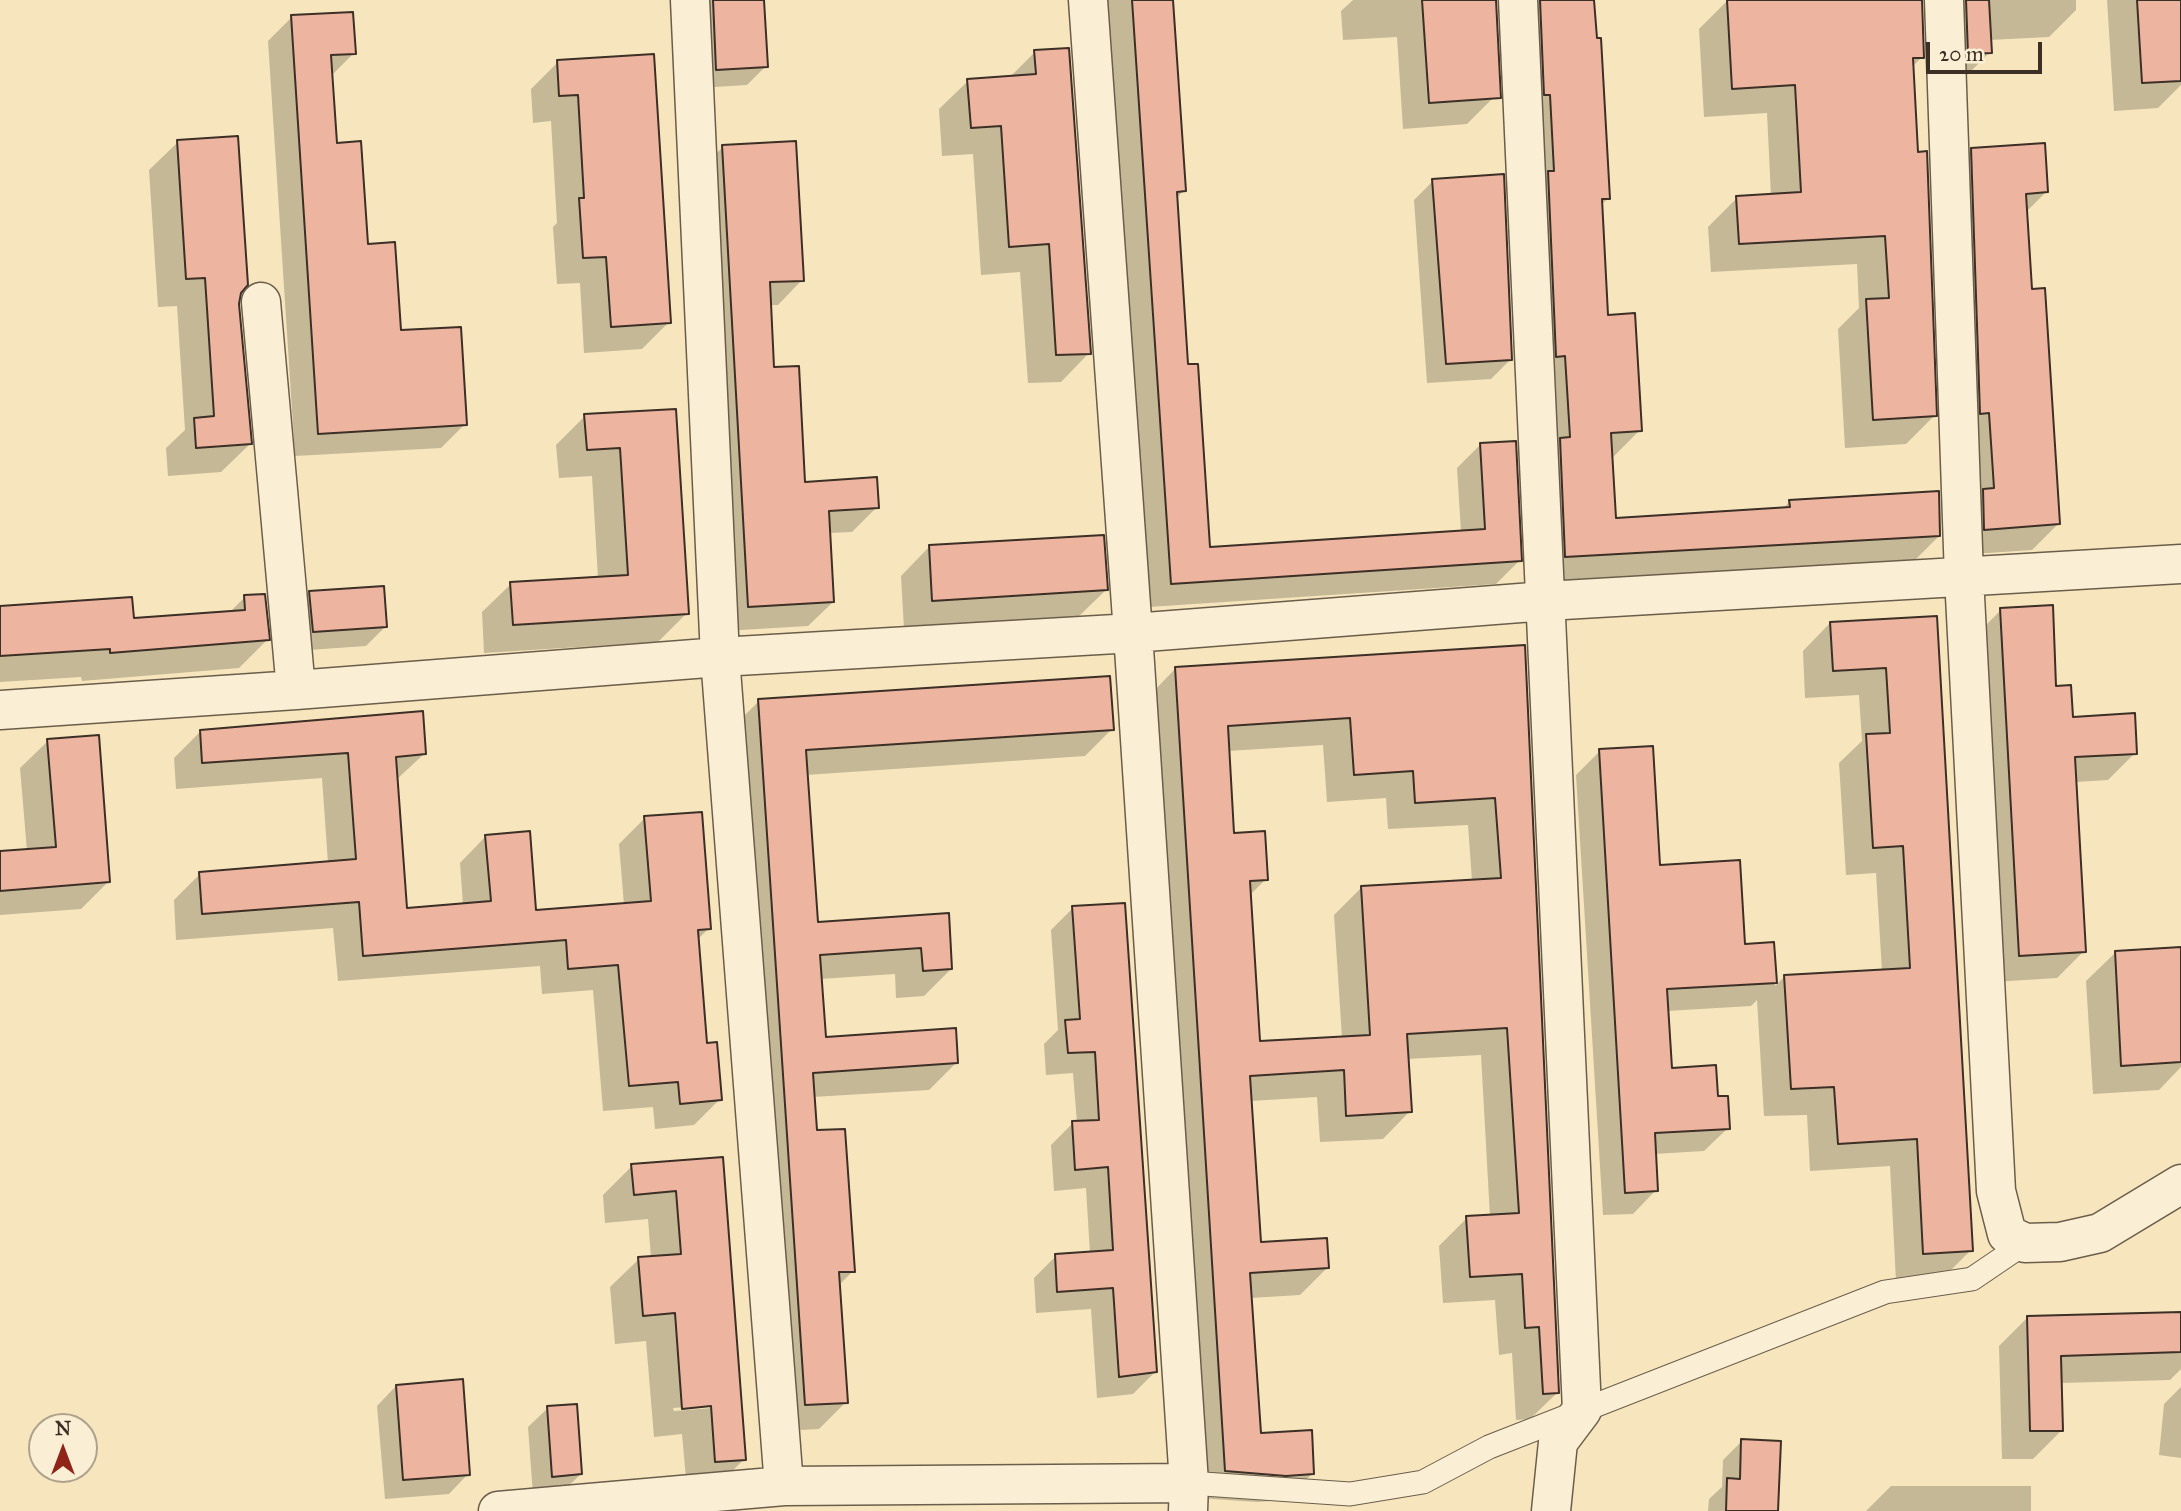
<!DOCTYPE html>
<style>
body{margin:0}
#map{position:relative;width:2181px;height:1511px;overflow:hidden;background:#f7e6bd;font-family:"IM FELL Great Primer",serif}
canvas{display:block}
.north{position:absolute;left:28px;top:1413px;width:70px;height:70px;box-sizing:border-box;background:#faefd4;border:2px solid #aea28e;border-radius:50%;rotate:0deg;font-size:19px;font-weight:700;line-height:28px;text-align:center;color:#3c2f25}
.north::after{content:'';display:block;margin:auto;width:24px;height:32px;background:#8f2418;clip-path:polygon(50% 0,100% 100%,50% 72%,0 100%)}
.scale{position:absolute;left:1926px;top:42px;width:116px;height:32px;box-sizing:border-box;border:4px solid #3c2f25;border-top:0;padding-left:9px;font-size:21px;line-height:24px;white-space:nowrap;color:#3c2f25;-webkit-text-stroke:5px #faefd4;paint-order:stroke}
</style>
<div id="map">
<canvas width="2181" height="1511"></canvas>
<div class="north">N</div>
<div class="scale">20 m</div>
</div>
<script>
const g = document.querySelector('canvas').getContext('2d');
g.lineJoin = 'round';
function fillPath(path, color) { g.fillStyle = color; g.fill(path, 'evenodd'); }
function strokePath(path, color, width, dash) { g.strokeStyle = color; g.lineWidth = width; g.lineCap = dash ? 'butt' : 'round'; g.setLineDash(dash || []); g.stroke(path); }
fillPath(new Path2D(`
 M693 0H763L766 66 747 85 698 88Z
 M1107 0H1171L1184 190 1176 199 1187 366 1209 549 1461 532 1457 468 1480 445 1520 560 1496 584 1149 607Z
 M1353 0H1486L1493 98 1467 124 1403 129 1397 37 1343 40 1341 11Z
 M1515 0H1593L1609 198 1600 206 1607 317 1640 430 1612 458 1614 520 1782 510 1790 501 1939 536 1911 564 1538 584Z
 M1728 0H1921L1922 57 1911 68 1935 415 1906 444 1845 448 1838 329 1859 308 1857 264 1711 272 1708 227 1737 198 1771 196 1767 113 1704 117 1699 29Z
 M1936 0H2076V10L2049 37 1989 40 1990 52 1963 79Z
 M2107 0H2181V85L2158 108 2114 111Z
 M292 17 354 53 330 77 335 145 366 246 399 332 465 424 441 448 295 456 268 41Z
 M1035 52 1089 353 1061 382 1028 383 1020 272 981 275 973 154 942 156 939 109 968 81 1009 78Z
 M652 56 669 322 642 349 584 353 580 283 557 284 553 227 557 223 551 121 533 123 531 89 558 62Z
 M178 142 239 293 237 304 250 444 221 472 168 476 166 448 185 430 177 306 158 307 149 170Z
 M723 147 802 280 778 305H769L772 369 804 483 877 507 852 532 829 533 833 602 808 626 724 631 698 171Z
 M1972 150 2046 192 2025 213 2030 291 2059 523 2032 550 1958 555 1945 176Z
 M1433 181 1511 359 1491 379 1427 383 1414 200Z
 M674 411 687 613 658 642 484 653 482 612 511 584 598 578 592 476 559 478 556 445 585 416Z
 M929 547 1106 590 1077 618 904 629 901 576Z
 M310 592 385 627 366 646 294 651 290 612Z
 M245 597 268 639 239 668 82 681 81 677 0 682V608L132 620 229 613Z
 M2001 610 2055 688 2071 718 2135 753 2108 780 2075 782 2084 951 2057 978 1993 982 1974 637Z
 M1935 618 1971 1250 1943 1278 1896 1281 1890 1166 1810 1171 1807 1115 1764 1116 1757 1000 1751 1006 1667 1011 1670 1070 1716 1098 1728 1128 1704 1151 1654 1154 1656 1190 1633 1214 1603 1215 1576 775 1600 751 1658 867 1744 946 1772 944 1775 986 1785 976 1882 971 1876 873 1846 875 1839 763 1862 741 1859 695 1805 698 1803 651 1830 623Z
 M1524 647 1558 1392 1530 1419 1516 1420 1512 1353 1499 1355 1495 1300 1443 1303 1439 1246 1467 1218 1490 1217 1481 1055 1407 1059 1410 1111 1383 1139 1320 1142 1317 1097 1250 1101 1259 1244 1328 1267 1300 1295 1250 1298 1259 1435 1313 1473 1285 1500 1257 1502 1198 1498 1149 696 1176 668ZM1323 745 1327 802 1386 798 1388 829 1468 825 1472 881 1361 888 1334 915 1342 1038 1258 1043 1249 896 1266 879 1232 835 1228 751Z
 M759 701 1112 729 1085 756 806 775 816 924 947 915 951 969 924 996 896 998 895 974 820 979 824 1039 957 1062 929 1090 813 1097 815 1132 853 1271 838 1286 846 1402 819 1429 779 1431 732 728Z
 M200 732 424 754 396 780 406 910 463 905 460 863 486 836 535 912 624 905 619 844 645 818 709 928 697 940 706 1044 720 1099 694 1125 655 1129 653 1107 603 1111 593 990 542 994 540 966 338 981 333 928 176 940 174 900 200 874 328 863 322 778 176 789 174 758Z
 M48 741 108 882 81 909 0 915V853L27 851 20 768Z
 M1073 908 1155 1372 1133 1394 1097 1398 1091 1309 1036 1313 1034 1278 1056 1256 1090 1254 1086 1188 1054 1191 1051 1145 1073 1123H1077L1073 1073 1046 1075 1044 1044 1058 1030 1051 930Z
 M2181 949V1067L2159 1090 2093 1094 2086 981 2115 953Z
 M721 1159 744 1459 716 1488 687 1490 682 1434 654 1437 646 1341 615 1344 610 1287 639 1259 651 1258 648 1219 605 1223 603 1195 632 1166ZM712 1405V1408L674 1411 673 1408Z
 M2181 1314V1369L2170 1380 2060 1383 2062 1430 2033 1459H2002L1999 1346 2027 1318Z
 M396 1386 468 1474 449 1494 385 1499 377 1406Z
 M2181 1387V1458L2159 1455 2164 1404Z
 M548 1408 581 1474 561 1493 533 1495 528 1427Z
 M1742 1441 1776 1511H1708L1709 1499 1722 1487 1723 1460Z
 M1891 1486H2031V1511H1866Z`), '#0003');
const building = new Path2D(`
 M713 0H764L768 67 716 70Z
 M1132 0H1173L1186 191 1177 192 1188 364H1198L1210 547 1485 529 1480 443 1516 441 1522 561 1171 584Z
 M1422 0H1496L1501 98 1429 103Z
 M1540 0H1594L1597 38H1601L1610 199H1602L1608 315 1635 313 1642 431 1611 433 1616 518 1790 507 1789 500 1939 491 1940 536 1565 557 1560 438 1570 437 1565 356 1556 357 1548 171H1554L1550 95H1544Z
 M1727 0H1922L1924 58H1913L1918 152 1927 151 1937 416 1873 420 1866 299 1889 298 1885 236 1739 244 1736 196 1801 192 1795 85 1732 89Z
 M1966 0H1989L1992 53 1968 54Z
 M2137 0H2181V81L2142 83Z
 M353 12 356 54 331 55 337 143 361 141 368 244 395 242 401 330 461 327 467 425 318 434 291 15Z
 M1069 48 1091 354 1056 355 1049 244 1009 247 1001 126 971 128 967 79 1036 74 1034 50Z
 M654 54 671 323 611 327 606 257 583 258 579 198H584L578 95 559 96 557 60Z
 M238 136 248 285 241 293 239 304 252 444 196 448 194 418 214 416 205 278 186 279 177 140Z
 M796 141 804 281 770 282 774 367 799 366 805 482 877 477 879 508 829 511 834 602 748 607 722 145Z
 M2045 143 2048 192 2026 194 2032 289 2045 288 2060 524 1984 530 1983 489 1994 488 1989 413 1980 414 1971 148Z
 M1504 174 1512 360 1446 364 1432 179Z
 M676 409 689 614 513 625 510 582 628 575 620 448 587 450 584 414Z
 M1104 535 1108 590 932 601 929 545Z
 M384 586 387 627 313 632 309 591Z
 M265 594 270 640 110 653V649L0 656V606L132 597 134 618 245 610 244 595Z
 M2053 605 2056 686 2071 685 2073 717 2135 713 2137 754 2075 757 2086 952 2019 956 2000 608Z
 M1937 616 1973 1251 1923 1254 1917 1139 1838 1144 1834 1087 1791 1089 1784 975 1910 968 1903 846 1873 848 1866 734 1890 733 1886 668 1833 671 1830 622Z
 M1525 645 1559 1393 1543 1394 1539 1327 1525 1328 1522 1274 1470 1277 1466 1216 1519 1213 1507 1028 1407 1034 1412 1112 1346 1116 1344 1070 1250 1076 1261 1242 1327 1238 1329 1268 1250 1273 1261 1433 1312 1430 1314 1474 1286 1476 1225 1471 1175 667ZM1350 718 1354 775 1413 771 1415 803 1495 798 1501 878 1361 886 1370 1035 1260 1041 1250 881 1268 880 1265 831 1234 833 1228 726Z
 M1110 676 1114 730 806 750 818 922 949 913 952 969 923 971 921 948 820 955 826 1037 956 1028 958 1063 813 1073 817 1130 845 1129 855 1272H839L848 1403 805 1405 758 699Z
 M423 711 426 754 396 757 407 908 491 901 485 835 530 831 536 910 651 901 644 816 702 812 711 929 698 930 707 1043 717 1042 722 1100 680 1104 678 1082 629 1086 618 965 568 969 566 940 363 956 359 902 202 914 199 872 356 859 348 753 202 763 200 730Z
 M99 735 110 882 0 891V851L56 847 47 739Z
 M1653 746 1660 865 1740 860 1745 944 1774 942 1777 983 1667 989 1672 1068 1716 1065 1718 1096H1728L1730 1129 1655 1133 1658 1191 1625 1193 1599 749Z
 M1125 903 1157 1372 1119 1377 1113 1288 1057 1292 1055 1254 1113 1250 1108 1167 1075 1170 1072 1121 1099 1120 1095 1052 1068 1053 1065 1020 1080 1019 1072 906Z
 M2181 947V1062L2121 1066 2115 951Z
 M723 1157 746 1460 715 1462 711 1406 682 1409 675 1313 643 1316 638 1257 681 1254 676 1191 634 1195 631 1164Z
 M2181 1312V1352L2061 1356 2063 1431H2030L2027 1316Z
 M463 1379 470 1475 403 1480 396 1385Z
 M577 1404 582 1474 552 1477 547 1406Z
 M1741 1439 1781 1441 1778 1511H1726L1727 1478 1740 1479Z`);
fillPath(building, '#edb4a0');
strokePath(building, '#3c2f25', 2);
const lane = new Path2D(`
 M1189 1483 1350 1494 1423 1482 1489 1447 1885 1292 1972 1279 2025 1243`);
const street = new Path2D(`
 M690 0 720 657 784 1486
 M1088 0 1133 633 1189 1483
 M1518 0 1582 1410 1558 1442 1551 1511
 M1944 0 1964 577 1996 1191 2007 1234 2025 1243 2060 1242 2100 1233 2181 1184
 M261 302 296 690
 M0 710 296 690 720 657 1133 633 1546 601 2181 564
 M498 1511 784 1486 1189 1483 1188 1511`);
strokePath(lane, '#6b5d4b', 25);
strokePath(street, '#6b5d4b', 41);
strokePath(lane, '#faefd4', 23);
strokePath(street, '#faefd4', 38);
</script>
